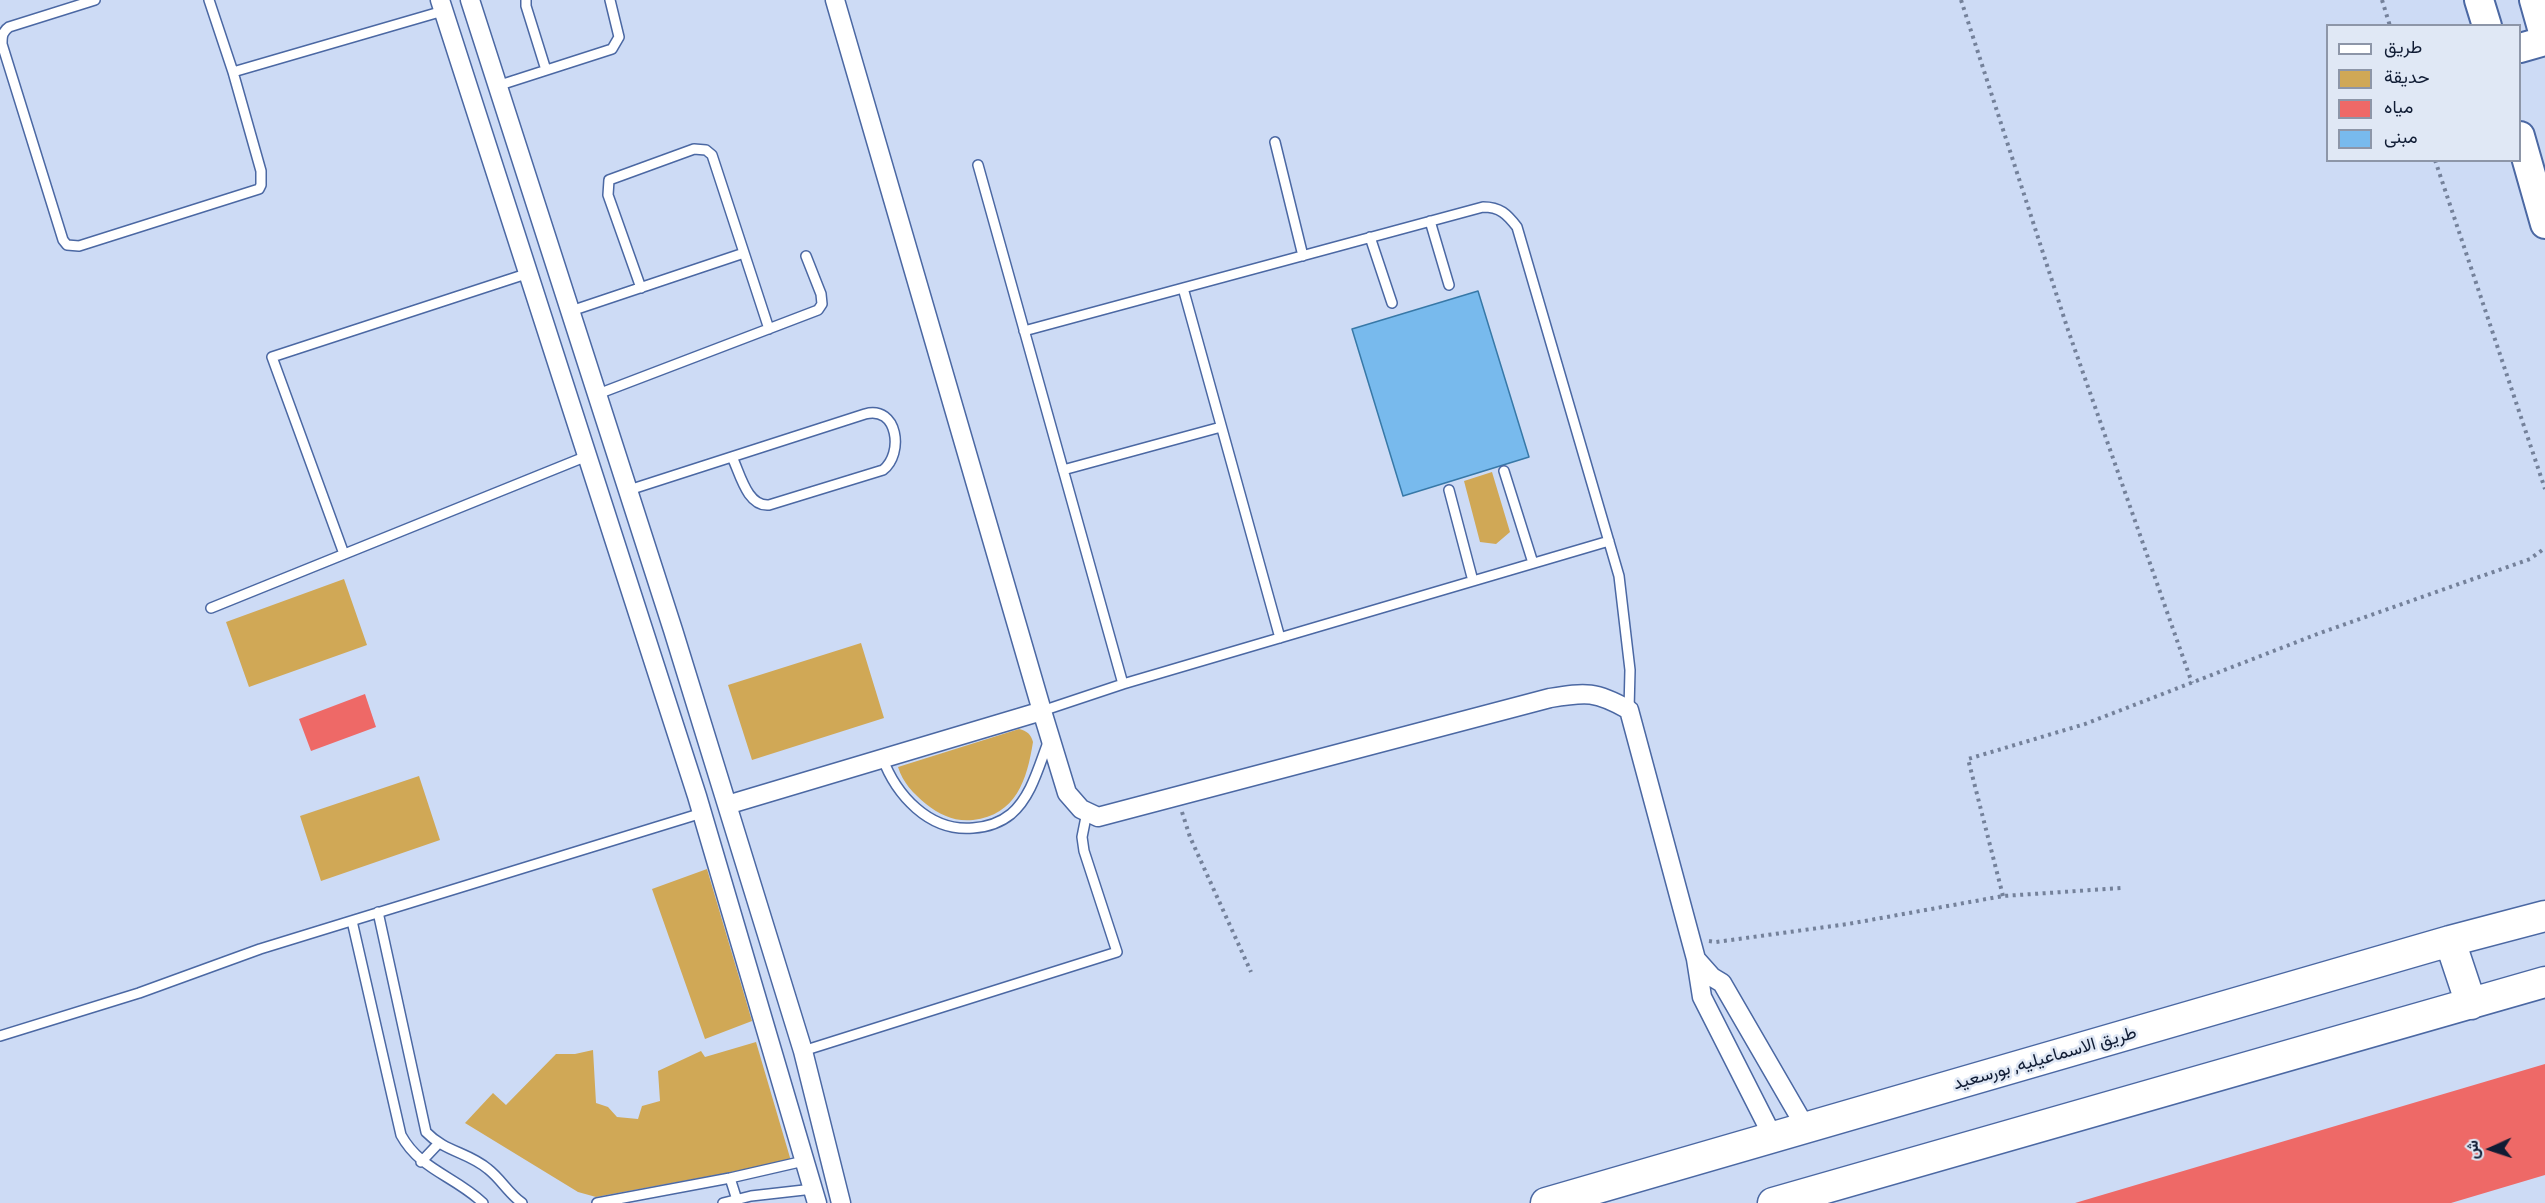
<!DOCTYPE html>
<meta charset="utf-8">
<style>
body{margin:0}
#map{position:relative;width:2545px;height:1203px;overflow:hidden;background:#cddbf5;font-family:"Roboto Condensed",Vazirmatn,sans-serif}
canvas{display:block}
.legend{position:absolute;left:2326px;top:24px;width:195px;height:138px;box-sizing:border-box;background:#e0e8f5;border:2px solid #8d96a8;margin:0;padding:8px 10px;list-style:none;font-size:18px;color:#101c34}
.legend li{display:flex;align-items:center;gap:12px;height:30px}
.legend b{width:30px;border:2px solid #8d96a8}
.north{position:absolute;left:2461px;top:1119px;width:60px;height:60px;-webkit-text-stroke:4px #e0e8f5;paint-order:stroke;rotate:267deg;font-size:16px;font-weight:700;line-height:24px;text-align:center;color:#101c34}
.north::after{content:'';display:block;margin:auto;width:21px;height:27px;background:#101c34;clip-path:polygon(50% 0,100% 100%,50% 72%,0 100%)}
</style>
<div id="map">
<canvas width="2545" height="1203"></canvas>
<ul class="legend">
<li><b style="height:8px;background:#fff"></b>طريق</li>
<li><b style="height:16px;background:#d0a856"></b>حديقة</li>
<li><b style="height:16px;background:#ee6967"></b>مياه</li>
<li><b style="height:16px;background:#78baed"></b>مبنى</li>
</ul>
<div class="north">ش</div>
</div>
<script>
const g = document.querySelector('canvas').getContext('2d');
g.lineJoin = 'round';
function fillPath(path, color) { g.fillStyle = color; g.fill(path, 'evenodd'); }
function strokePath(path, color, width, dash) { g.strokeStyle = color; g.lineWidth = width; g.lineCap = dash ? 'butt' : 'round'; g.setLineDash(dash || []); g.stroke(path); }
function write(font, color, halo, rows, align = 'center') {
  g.font = font + ' "Roboto Condensed",Vazirmatn,sans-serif'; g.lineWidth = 5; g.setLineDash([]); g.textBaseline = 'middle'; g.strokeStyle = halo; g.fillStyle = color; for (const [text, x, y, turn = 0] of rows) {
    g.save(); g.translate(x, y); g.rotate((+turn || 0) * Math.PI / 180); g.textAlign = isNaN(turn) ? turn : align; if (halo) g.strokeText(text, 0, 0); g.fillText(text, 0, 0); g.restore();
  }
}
fillPath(new Path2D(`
 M1492 472 1510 532 1496 544 1480 542 1464 481Z
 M344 579 367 645 249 687 226 622Z
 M861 643 884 718 752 760 728 685Z
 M1019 729C1027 731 1031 734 1033 742 1027 780 1016 815 973 820 955 822 940 815 926 804 913 793 903 783 898 767Z
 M419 776 440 840 321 881 300 816Z
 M707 869 752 1021 705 1039 652 889Z
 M756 1042 791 1161 596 1197 578 1192 465 1123 493 1093 506 1105 556 1054H575L593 1050 596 1103 608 1107 617 1117 638 1119 642 1106 660 1101 658 1071 701 1051 705 1057Z`), '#d0a856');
fillPath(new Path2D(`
 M365 694 376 727 311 751 299 719Z
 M2545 1064V1175L2451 1203H2075Z`), '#ee6967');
const building = new Path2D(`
 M1478 291 1529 457 1403 496 1352 329Z`);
fillPath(building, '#78baed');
strokePath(building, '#3778a7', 1.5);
const service = new Path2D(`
 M95 0 9 27C2 32 2 37 2 44L63 240 67 245 79 246 259 189 261 185V171L233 72
 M209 0 233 72 443 11
 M526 0V6L546 70
 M497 86 612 49 619 37 610 0
 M1275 142 1303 256
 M978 165 1123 684
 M1430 221 1449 285
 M1370 237 1392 303
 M641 288 608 195 609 180 694 149 706 150 712 155 769 329
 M1183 288 1280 638
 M571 311 744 253
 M1024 331 1483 207C1500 207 1507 214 1517 227L1619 576 1630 670 1629 710
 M598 394 818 310 822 304 821 294 806 256
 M1063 470 1221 427
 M1504 471 1533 563
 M629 490 865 414C898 405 904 454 883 470L769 505C747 507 740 473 732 457
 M1449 490 1473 581
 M344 554 272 357 529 273
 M211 608 587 456
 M1042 711 1123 684 1609 541
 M882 757C896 795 929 832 973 828 988 827 1000 823 1011 814 1032 796 1039 765 1049 740
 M378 912 426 1132C445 1152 468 1152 488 1169 501 1179 508 1193 522 1203
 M352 921 401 1135C420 1170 455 1176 483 1203
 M0 1036 139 993 260 949 702 813
 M803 1051 1117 952 1084 851 1082 837 1087 812
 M421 1162 438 1144
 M730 1178 737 1200
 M597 1203 730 1178 804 1161
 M723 1203 751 1196 813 1189`);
const minor = new Path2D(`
 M440 0 697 796 817 1203
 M470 0 673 630 803 1051 841 1203
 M835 0 1042 711
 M727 805 1042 711 1067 793 1081 809 1098 817 1550 698C1586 692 1596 691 1629 710L1696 959 1702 997 1773 1137
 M1696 959 1712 977 1722 983 1806 1128`);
const primary = new Path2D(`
 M2479 0 2487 26
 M2534 0 2545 39
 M2520 48 2545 41
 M2520 136 2545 224`);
const trunk = new Path2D(`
 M2450 941 2471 1004
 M1546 1203 2450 941 2545 916
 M1773 1203 2545 982`);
strokePath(service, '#4b68a3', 12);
strokePath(minor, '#4b68a3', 21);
strokePath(primary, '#4b68a3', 32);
strokePath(trunk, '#4b68a3', 33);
strokePath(new Path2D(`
 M1961 0 2068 330 2192 683
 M2382 0 2390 26
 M2435 160 2545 489
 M1182 812 1190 837 1251 972
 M2003 896 1968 759 2085 724 2320 633 2530 559 2545 548
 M1709 941 1716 942 1848 924 2003 896 2122 888`), '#74819a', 4, [3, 4.5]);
strokePath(service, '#fff', 9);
strokePath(minor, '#fff', 18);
strokePath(primary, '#fff', 28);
strokePath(trunk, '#fff', 30);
write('18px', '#101c34', '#e0e8f5', [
 ["طريق الاسماعيليه, بورسعيد",2045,1059,-16]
]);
</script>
